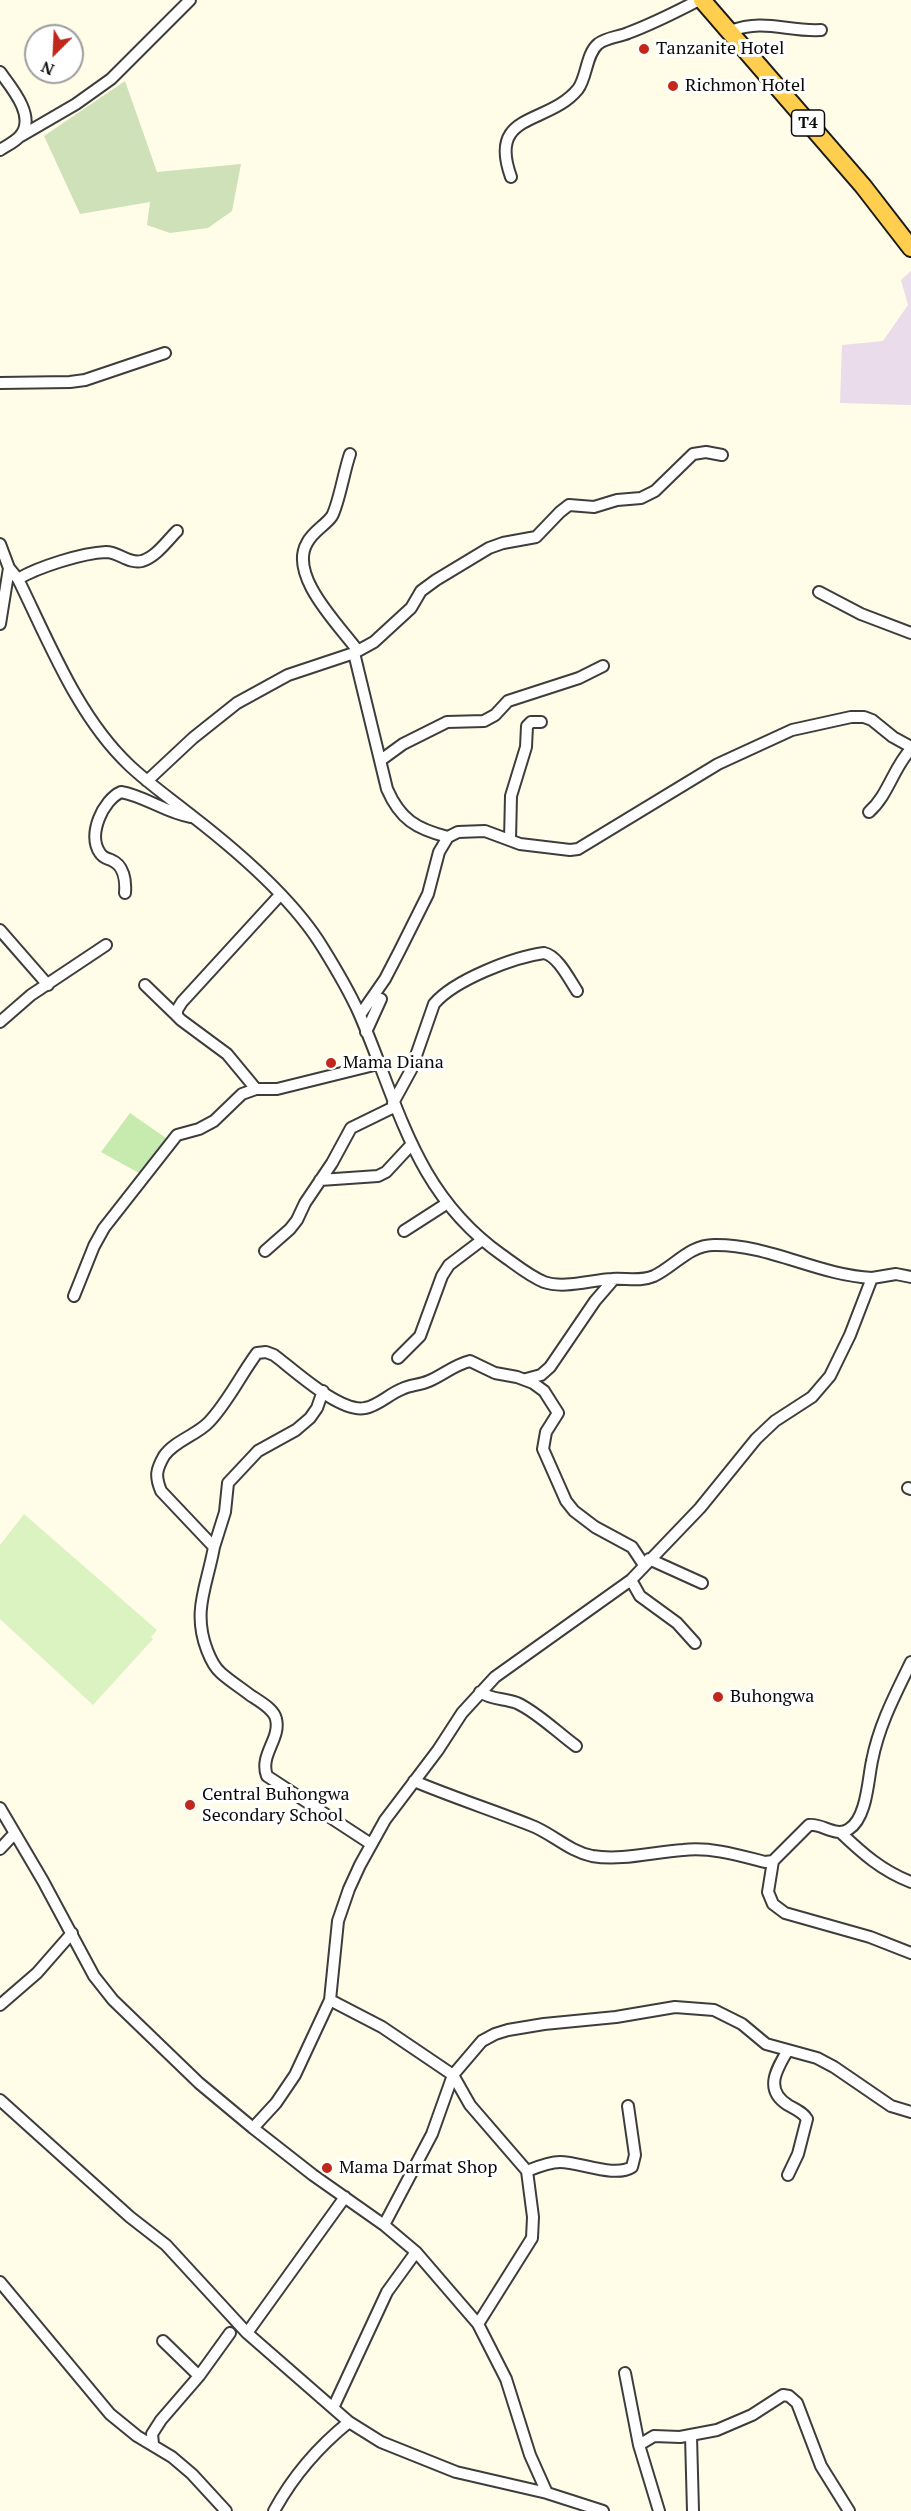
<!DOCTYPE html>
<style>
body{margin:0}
#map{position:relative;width:911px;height:2511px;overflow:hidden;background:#fffde7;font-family:"PT Serif",serif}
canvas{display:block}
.north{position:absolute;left:24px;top:24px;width:60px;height:60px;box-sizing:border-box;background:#fff;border:2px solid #9d9d9d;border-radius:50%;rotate:204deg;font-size:16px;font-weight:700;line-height:24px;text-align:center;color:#0a0a0a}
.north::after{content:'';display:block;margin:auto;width:21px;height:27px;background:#c1271a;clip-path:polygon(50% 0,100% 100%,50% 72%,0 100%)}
</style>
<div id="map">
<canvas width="911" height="2511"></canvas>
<div class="north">N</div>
</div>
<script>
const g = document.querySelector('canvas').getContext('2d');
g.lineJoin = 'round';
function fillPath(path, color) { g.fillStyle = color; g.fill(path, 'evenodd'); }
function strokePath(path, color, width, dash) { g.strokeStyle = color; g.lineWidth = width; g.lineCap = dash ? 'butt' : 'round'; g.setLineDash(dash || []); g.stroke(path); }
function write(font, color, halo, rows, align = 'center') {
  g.font = font + ' "PT Serif",serif'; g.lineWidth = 6; g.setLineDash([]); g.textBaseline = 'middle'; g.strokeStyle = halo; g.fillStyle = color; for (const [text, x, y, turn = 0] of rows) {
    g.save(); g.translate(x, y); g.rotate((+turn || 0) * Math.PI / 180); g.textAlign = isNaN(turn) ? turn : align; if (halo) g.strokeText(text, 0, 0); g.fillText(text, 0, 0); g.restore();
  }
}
fillPath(new Path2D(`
 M911 271V405L840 403 842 345 883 341 908 305 901 280Z`), '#eadcea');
fillPath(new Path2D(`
 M130 1113 166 1138 139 1173 101 1152Z`), '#c7ebaf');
fillPath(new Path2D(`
 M125 81 157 172 241 164 232 211 208 228 170 233 147 225 150 202 80 214 44 136Z`), '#cee1b8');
fillPath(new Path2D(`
 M24 1514 157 1630 151 1637 153 1639 93 1705 0 1619V1545Z`), '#dbf2c1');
const minor = new Path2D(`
 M730 31C765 18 787 32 821 30
 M0 72C11 87 37 117 20 136 15 142 6 146 0 150
 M21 136 76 104 111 79 190 0
 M511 177C487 111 548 126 578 89 587 77 586 54 598 44 607 37 619 37 628 33 652 24 676 12 699 0
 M0 383 70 382 85 380 165 353
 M350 454C344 471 339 503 332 516 326 525 313 531 307 543 288 576 340 626 358 651
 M0 544 9 568 18 579C49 642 78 717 129 765 149 784 171 799 192 816 236 850 294 900 323 948 336 969 349 991 359 1013 399 1105 414 1193 502 1255 515 1264 529 1276 544 1282 564 1289 591 1280 612 1279 626 1278 640 1282 654 1276 675 1266 689 1245 714 1245 769 1244 817 1275 872 1278
 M18 579C38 567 82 553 106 552 119 552 128 564 142 561 156 557 167 541 177 531
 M819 592 861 614 911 633
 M0 624 9 568
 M354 653 387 789C400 819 416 829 448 837
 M381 760 403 744 447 722 484 721 495 715 508 701 579 678 603 666
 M147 781 193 738 237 703 288 675 354 653 374 642 411 608 421 591 436 580 489 548 503 543 536 537 560 512 569 505 594 507 617 500 641 498 655 491 693 454 706 452 722 455
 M869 812C889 794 893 768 911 749
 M510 840 511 796 526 747 527 726 531 722H541
 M125 893C126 881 124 865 111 860 106 858 103 858 100 853 87 835 103 800 121 792 145 796 166 813 191 817
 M0 930 48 985
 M145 985 177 1016
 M360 1015 385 979 399 952 428 894 439 852 448 837 458 832 485 831 520 844 570 850 578 849 718 764 792 730 851 717H864L872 720 893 737 911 747
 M0 1022 31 995 106 945
 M366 1032 381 999
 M256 1089 227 1054 181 1020 177 1016V1010L182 1002 280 895
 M393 1103 411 1070 434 1004C454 980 514 957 544 953 558 956 569 979 577 991
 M320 1180 378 1176 386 1172 412 1144
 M404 1231 446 1204
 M265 1251 290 1229 297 1220 305 1203 332 1163 351 1128 394 1107
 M74 1296 94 1246 104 1228 177 1135 199 1129 214 1121 242 1094 256 1089H277L378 1064
 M398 1358 420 1336 442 1276 449 1265 482 1240
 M526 1379 541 1375 550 1367 595 1301 614 1279
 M908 1488 911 1489
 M214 1547 225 1512 228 1483 258 1451 296 1430 310 1418 317 1408 323 1391
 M649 1559 702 1583
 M631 1580 640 1596 677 1623 695 1643
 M480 1692C492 1700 504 1698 517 1703 537 1712 558 1733 576 1746
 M414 1781C452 1797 492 1810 530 1825 552 1833 568 1851 592 1856 622 1861 653 1852 683 1850 712 1847 738 1855 765 1862L773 1861 809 1825C822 1823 836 1838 849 1829 867 1818 868 1779 872 1761 879 1725 895 1695 911 1662
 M0 1808 43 1881 94 1976 113 2000 199 2083 253 2128 313 2175 384 2225 416 2252 478 2324 506 2379 530 2455 547 2493
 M840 1832C862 1853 882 1871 911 1882
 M371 1844 267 1776C259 1755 281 1739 276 1719 274 1709 259 1701 250 1695 241 1688 230 1681 221 1673 214 1667 210 1658 207 1650 192 1611 207 1586 214 1547L161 1491C155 1476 156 1470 164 1456 174 1441 197 1435 209 1422 228 1402 240 1376 257 1353L266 1352 274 1355C294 1370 340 1413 365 1408 378 1406 389 1394 402 1389 410 1385 420 1385 429 1381 443 1375 454 1365 470 1361L495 1373 517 1377 533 1383 544 1391 558 1413 546 1432 543 1449 566 1501 574 1511 595 1527 632 1547 644 1565
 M0 1849 14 1834
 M773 1861 768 1892 773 1904 785 1913 870 1937 911 1953
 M330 2000 382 2027 453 2075 470 2105 527 2171 533 2217 532 2238 478 2324
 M0 2005 37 1973 72 1933
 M788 2050C776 2070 764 2090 788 2105 795 2109 803 2112 807 2119L798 2154 788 2175
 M0 2100 130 2217 166 2245 247 2333 349 2422 381 2442 456 2472 547 2493 603 2511
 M253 2128 276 2103 295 2075 330 2000 338 1921 349 1889 360 1865 385 1820 438 1750 462 1713 495 1677 631 1580 700 1508 756 1439 775 1421 812 1397 830 1376 850 1335 872 1278 896 1274 911 1277
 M527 2171C537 2167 549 2162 560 2162 580 2162 615 2178 632 2167L635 2155 628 2106
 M384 2225 432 2134 453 2075 482 2041 495 2034 508 2030 544 2024 616 2017 675 2007 714 2010 742 2024 766 2044 817 2058 834 2067 891 2106 911 2112
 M0 2282 110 2414 137 2436 172 2457 192 2474 226 2511
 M247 2333 345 2197
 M163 2341 199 2376
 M625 2373 639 2445 659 2511
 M333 2408 387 2292 416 2252
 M691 2436 693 2511
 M153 2444 152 2434 161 2420 199 2376 230 2333
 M639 2445 654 2436 680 2437 717 2430 752 2415 783 2395 789 2396 797 2403 821 2466 849 2511
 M274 2511C293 2476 318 2447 349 2422`);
const trunk = new Path2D(`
 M702 0 863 186 911 248`);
strokePath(minor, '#3d3d3d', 14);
strokePath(trunk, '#1b1b1b', 20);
strokePath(minor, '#fff', 10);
strokePath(trunk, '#ffce4e', 16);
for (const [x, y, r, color] of [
 [644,49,6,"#c1271a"],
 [673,86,6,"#c1271a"],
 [331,1063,6,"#c1271a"],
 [718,1697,6,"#c1271a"],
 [190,1805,6,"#c1271a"],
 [327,2168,6,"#c1271a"]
]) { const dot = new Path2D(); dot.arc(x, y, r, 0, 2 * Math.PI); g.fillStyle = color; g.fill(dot); strokePath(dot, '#fff', 2); }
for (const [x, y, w] of [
 [808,123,33]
]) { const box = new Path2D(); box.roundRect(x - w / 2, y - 13, w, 26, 4.5); g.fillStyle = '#fff'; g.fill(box); strokePath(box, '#0a0a0a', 1.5); }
write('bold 16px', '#0a0a0a', null, [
 ["T4",808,123]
]);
write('18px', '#0a0a0a', '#fff', [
 ["Tanzanite Hotel",656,49],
 ["Richmon Hotel",685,86],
 ["Mama Diana",343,1063],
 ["Buhongwa",730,1697],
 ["Central Buhongwa",202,1795],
 ["Secondary School",202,1816],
 ["Mama Darmat Shop",339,2168]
], 'left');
</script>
